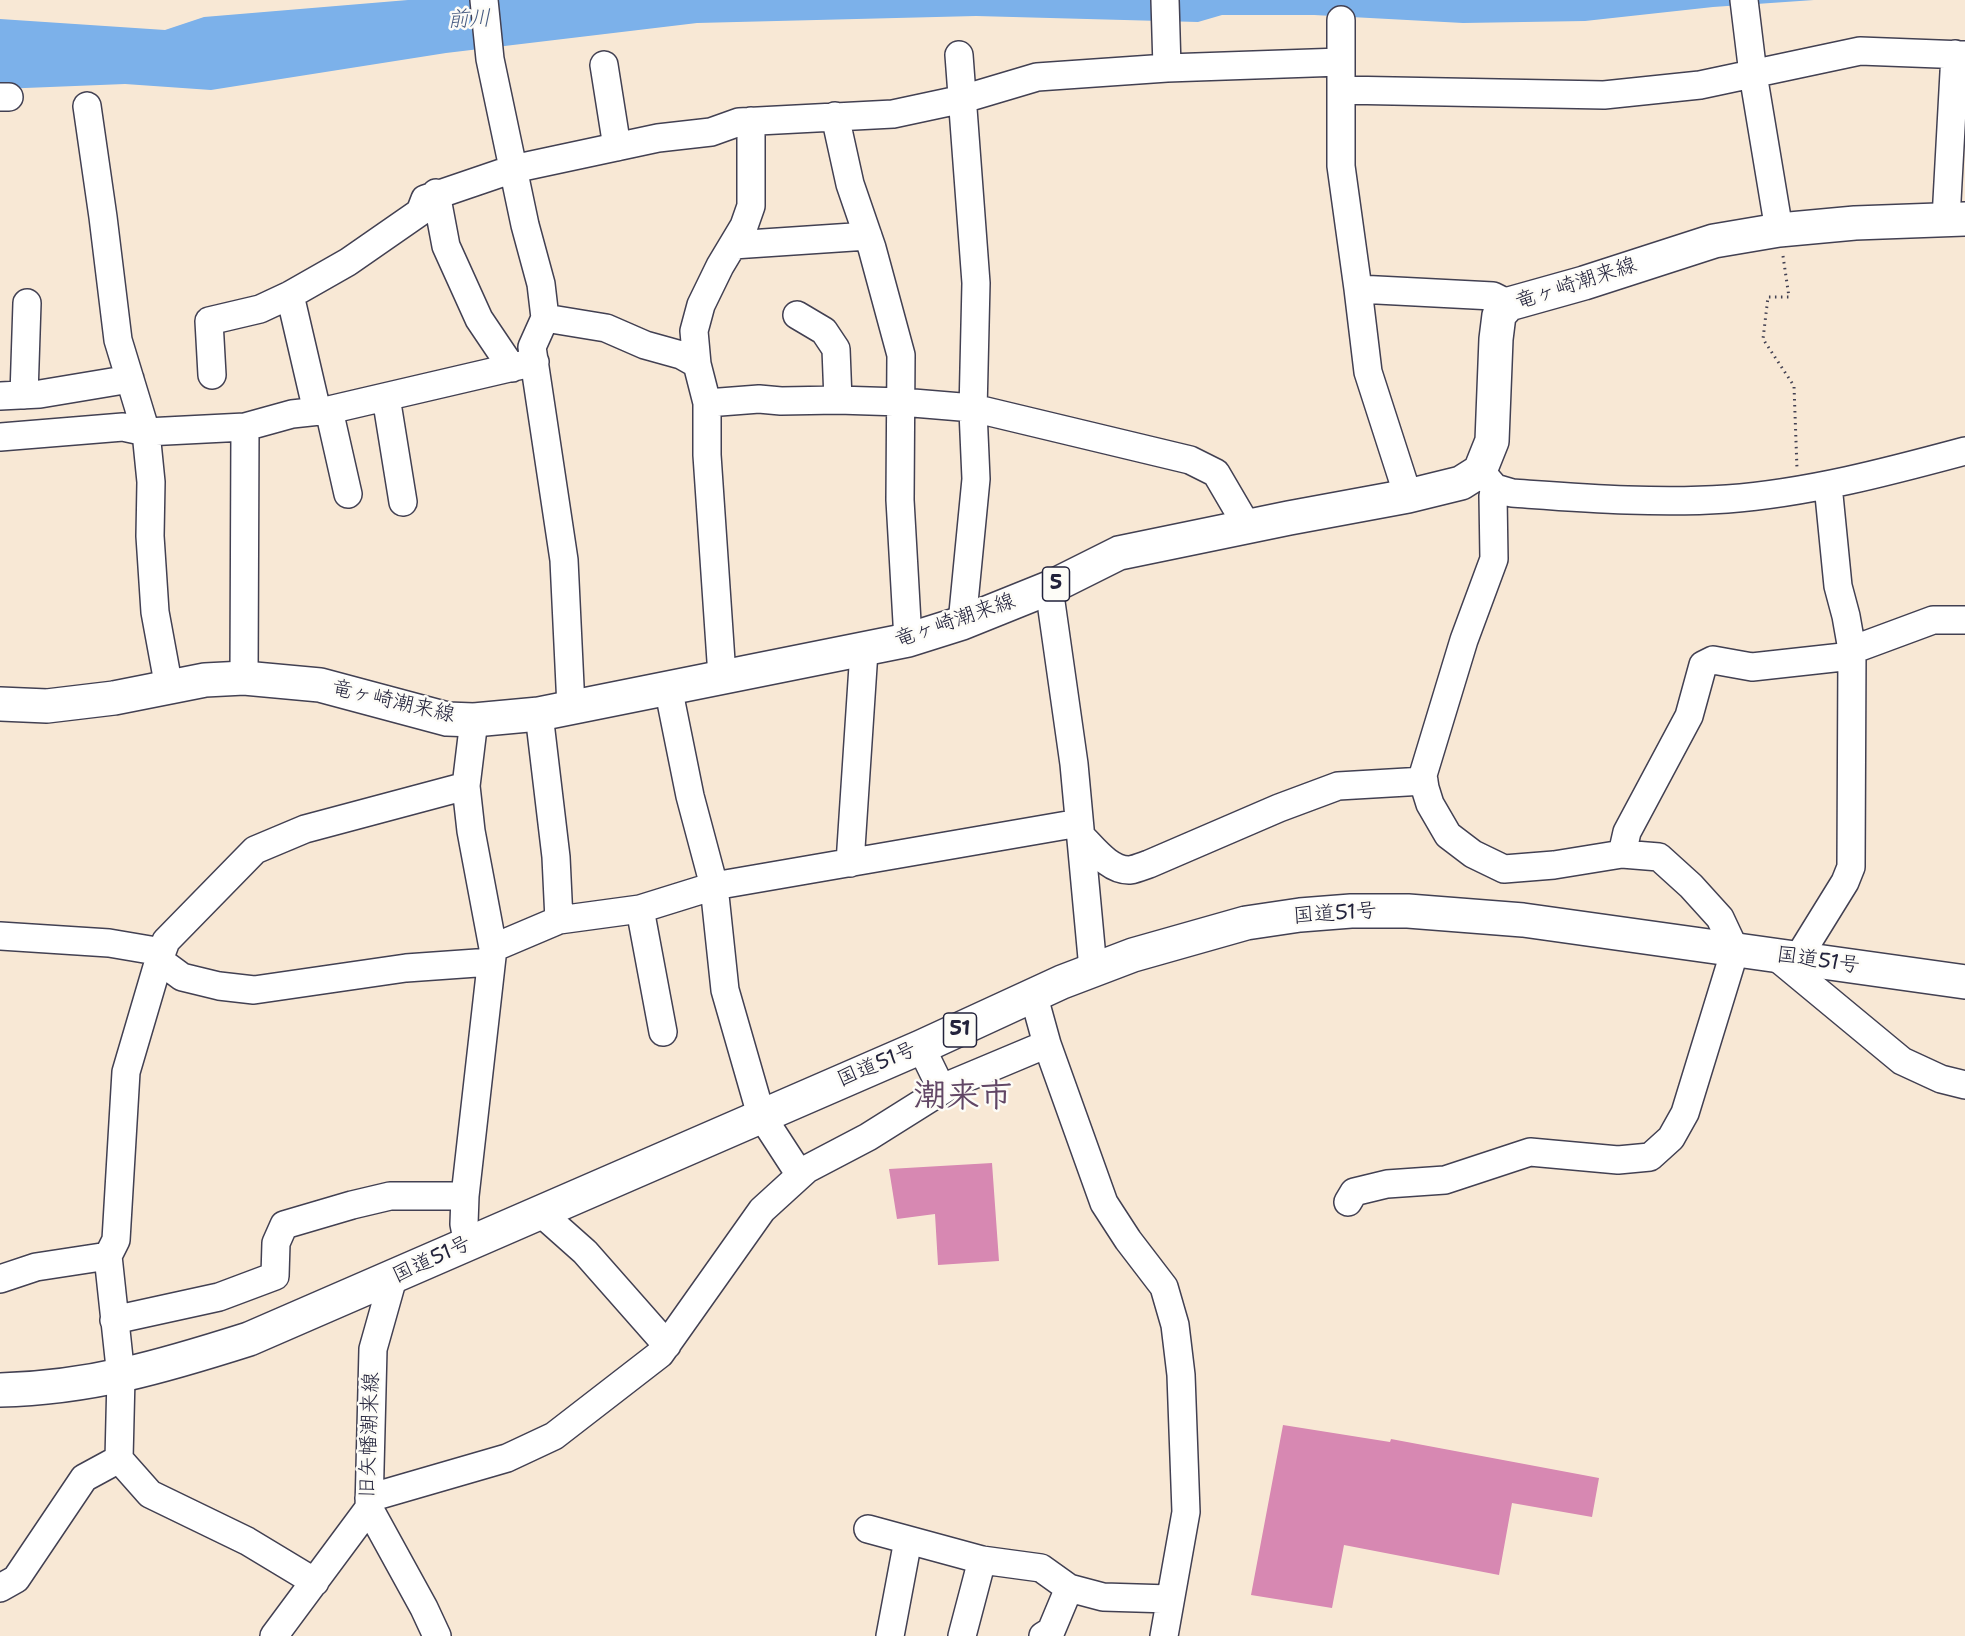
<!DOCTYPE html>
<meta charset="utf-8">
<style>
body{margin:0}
canvas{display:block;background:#f8e8d5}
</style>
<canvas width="1965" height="1636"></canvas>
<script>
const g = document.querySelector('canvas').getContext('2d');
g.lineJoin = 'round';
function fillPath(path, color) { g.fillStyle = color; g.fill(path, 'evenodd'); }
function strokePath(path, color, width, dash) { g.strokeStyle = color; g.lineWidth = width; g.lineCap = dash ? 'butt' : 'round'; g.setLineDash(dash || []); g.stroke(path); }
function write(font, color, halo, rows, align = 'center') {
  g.font = font + ' "Shantell Sans","Klee One",sans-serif'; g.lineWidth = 5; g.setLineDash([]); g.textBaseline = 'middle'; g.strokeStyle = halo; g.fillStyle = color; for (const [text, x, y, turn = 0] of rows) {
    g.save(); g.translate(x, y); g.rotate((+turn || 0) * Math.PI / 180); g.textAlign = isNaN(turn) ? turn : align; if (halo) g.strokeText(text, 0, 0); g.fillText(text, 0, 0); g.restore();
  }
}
fillPath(new Path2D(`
 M408 0H1814L1713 7 1585 21 1463 23 1314 15H1222L1198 22 976 16 697 23 446 53 211 90 125 84 0 89V19L165 30 204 17Z`), '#7cb1ea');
fillPath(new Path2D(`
 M992 1163 999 1261 938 1265 935 1214 897 1219 889 1169Z
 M1283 1425 1390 1442 1391 1439 1599 1478 1592 1517 1512 1503 1499 1575 1344 1545 1332 1608 1251 1595Z`), '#d788b2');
const minor = new Path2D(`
 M484 0 490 59 525 225 541 284 545 318
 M1165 0 1167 68
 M1744 0 1753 74 1779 230
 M1341 20V166L1358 289 1493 296 1509 304
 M959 55 976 283 973 411 976 479 962 623
 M604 65 617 147
 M1341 90 1604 95 1700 85 1860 51 1965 55
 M0 97H9
 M835 116 850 184 872 248 901 355 900 500 908 640
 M436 193 446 246 479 319 512 368
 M1946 219 1955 54
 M733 245 868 236
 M1358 289 1368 372 1408 496
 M290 295 317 411
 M797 315 824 331 836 349 838 400
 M212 375 209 321 260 309 290 295 348 262 420 212 425 199 513 169 658 138 711 132 739 122 893 114 963 99 1037 77 1167 68 1341 62
 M24 395 27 303
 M0 396 40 394 130 379
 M386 397 403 502
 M707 403 759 399 781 401 838 400 901 402 973 408 1190 460 1216 473 1247 526
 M329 410 348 494
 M0 437 123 427 146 432 118 340 103 217 87 106
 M1483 474 1495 488 1512 493C1583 498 1655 504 1727 499 1808 493 1887 472 1965 451
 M1049 588 1074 764 1093 969
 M1852 650 1933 620H1965
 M722 676 707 455V403L697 364 694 331 701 305 720 266 744 226 751 206V121
 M244 678 245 427
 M668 687 690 796 714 886 725 990 761 1115 800 1175
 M169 688 155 612 150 536 151 482 146 432 245 427 292 414 329 410 535 362
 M571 707 564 560 532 347 545 318 606 328 645 345 681 355 697 364
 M539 714 556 857 559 920
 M1081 836C1094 849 1110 871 1130 870 1136 869 1143 866 1149 864L1279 808 1338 786 1424 781
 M1622 854 1627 832 1689 716 1703 665 1713 660 1752 667 1852 656
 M850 863 864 651
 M640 909 663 1032
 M0 936 109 943 162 952
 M493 948 559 920 640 909 714 886 1079 823
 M1774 955 1902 1061 1941 1079 1965 1085
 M1798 958 1845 882 1851 867 1852 650 1846 616 1838 586 1828 485
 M159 960 182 977 219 986 254 990 406 968 491 962
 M1034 997 1047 1044 1104 1203 1128 1240 1164 1287 1175 1325 1181 1375 1186 1512 1164 1636
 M921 1047 942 1090
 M1348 1202 1354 1192 1387 1184 1445 1180 1530 1152 1618 1160 1650 1157 1671 1138 1685 1113 1735 950 1720 918 1691 886 1659 857 1622 854 1554 865 1504 869 1473 854 1448 835 1430 804 1425 788 1423 775 1464 640 1494 559 1493 496 1495 488
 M540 1212 585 1252 667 1345
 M468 1244 464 1224 465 1196 493 948 471 831 466 786 474 720
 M0 1279 36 1267 108 1256
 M114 1320 219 1297 275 1276 276 1243 284 1225 352 1205 390 1196H465
 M369 1498 507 1458 554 1436 660 1354 762 1210 807 1169 868 1137 954 1083 1047 1044
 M369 1508 424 1608 437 1636
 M868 1529 982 1560 1041 1568 1069 1588 1103 1597 1170 1599
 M315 1582 247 1541 150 1494 119 1459 121 1377 108 1256 116 1240 126 1072 159 960 166 941 255 850 305 829 466 786
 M0 1588 16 1579 84 1478 119 1459
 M274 1636 369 1508 373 1349 393 1278
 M890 1636 908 1540
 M962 1636 982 1560
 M1043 1636 1051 1631 1069 1588`);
const major = new Path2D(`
 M0 704 47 706 114 698 205 680 244 678 320 685 447 719 474 720 539 714 908 640 962 623 1049 588 1119 553 1289 518 1408 496 1461 483 1480 471 1492 441 1496 339 1499 315 1509 304 1584 283 1714 241 1779 230 1855 223 1965 219`);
const highway = new Path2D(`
 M0 1390C90 1388 164 1366 249 1339L921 1047 1062 982 1133 955 1246 923 1300 915 1351 911H1408L1523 920 1965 982`);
strokePath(minor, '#424052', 30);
strokePath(major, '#424052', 36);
strokePath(highway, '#424052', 36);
strokePath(new Path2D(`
 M1783 256 1789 297H1768L1763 339 1794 386 1797 469`), '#424052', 3, [1.5, 4.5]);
strokePath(minor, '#fff', 27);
strokePath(major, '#fff', 33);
strokePath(highway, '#fff', 33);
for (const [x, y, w] of [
 [1056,584,27],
 [960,1030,33]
]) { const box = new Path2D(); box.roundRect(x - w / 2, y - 17, w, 34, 4.5); g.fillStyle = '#fdfcf7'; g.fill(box); strokePath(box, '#22223b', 1.5); }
write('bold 20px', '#22223b', null, [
 ["5",1056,584],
 ["51",960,1030]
]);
write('21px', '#22223b', '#fdfcf7', [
 ["竜ヶ崎潮来線",1576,284,-18],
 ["竜ヶ崎潮来線",955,621,-19],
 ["竜ヶ崎潮来線",393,702,13],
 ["国道51号",1335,914,-4],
 ["国道51号",1818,961,8],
 ["国道51号",877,1065,-23],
 ["国道51号",432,1260,-25],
 ["旧矢幡潮来線",370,1435,-88]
]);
write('italic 22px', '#465b81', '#fdfcf7', [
 ["前川",469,20,-2]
]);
write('bold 33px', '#614665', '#fdfcf7', [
 ["潮来市",963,1097]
]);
</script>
